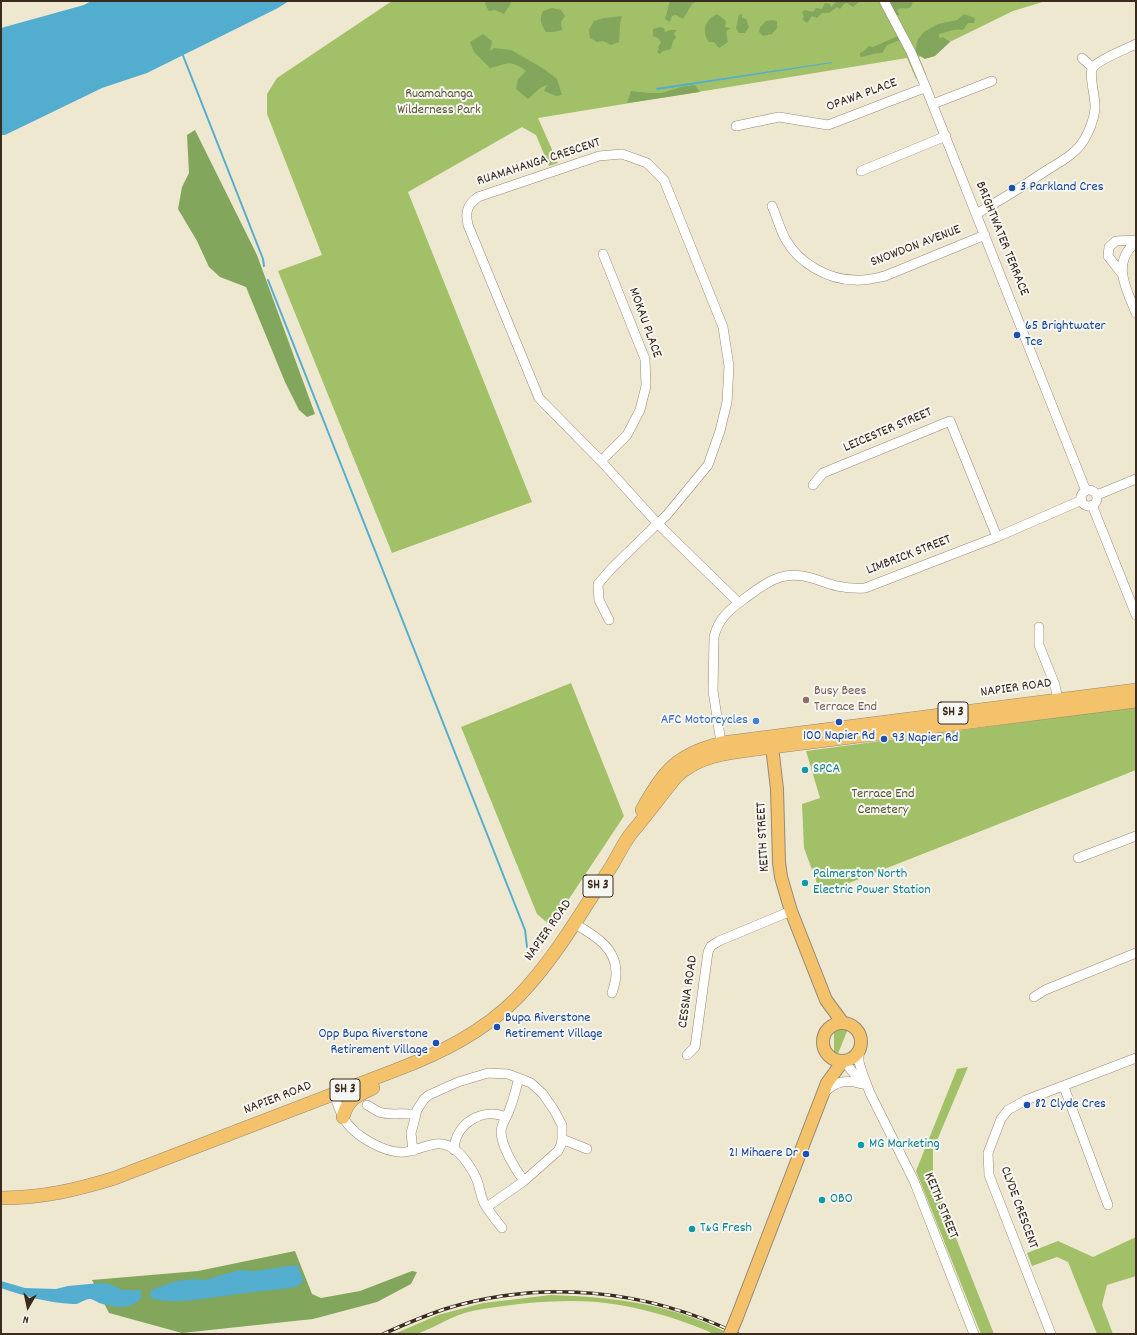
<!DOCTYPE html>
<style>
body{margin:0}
#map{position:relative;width:1137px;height:1335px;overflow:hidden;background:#efe8d1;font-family:Dekko,sans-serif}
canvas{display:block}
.frame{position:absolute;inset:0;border:2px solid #3b2a1e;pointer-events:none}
.north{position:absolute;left:8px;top:1287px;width:40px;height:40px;-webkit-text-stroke:3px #f6f6f2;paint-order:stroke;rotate:189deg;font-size:11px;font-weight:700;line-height:16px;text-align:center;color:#3b2a1e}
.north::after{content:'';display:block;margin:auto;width:14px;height:18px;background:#3b2a1e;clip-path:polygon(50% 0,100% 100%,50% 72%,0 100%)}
</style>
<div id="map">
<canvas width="1137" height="1335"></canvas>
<div class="frame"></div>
<div class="north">N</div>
</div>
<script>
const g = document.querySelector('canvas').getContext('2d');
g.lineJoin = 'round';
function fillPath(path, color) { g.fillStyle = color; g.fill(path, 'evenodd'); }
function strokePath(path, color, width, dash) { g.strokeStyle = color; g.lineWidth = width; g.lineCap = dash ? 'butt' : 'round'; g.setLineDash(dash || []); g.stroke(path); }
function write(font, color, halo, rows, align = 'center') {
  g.font = font + ' Dekko,sans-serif'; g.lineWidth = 4; g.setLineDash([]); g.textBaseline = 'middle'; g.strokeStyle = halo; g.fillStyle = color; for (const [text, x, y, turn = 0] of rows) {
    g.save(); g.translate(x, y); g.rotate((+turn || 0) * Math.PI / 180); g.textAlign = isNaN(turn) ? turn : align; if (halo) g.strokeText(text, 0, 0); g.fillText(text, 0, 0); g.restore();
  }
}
fillPath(new Path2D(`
 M392 1H1046L1013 11 919 57 926 74 916 79 907 58 538 118 558 163 549 166 536 135 522 127 408 192 532 502 392 553 278 271 322 255 267 114V94L277 78Z
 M571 683 624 816 551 926 537 914 461 727Z
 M1136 707V770L821 894 804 848 802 804 820 798 806 751Z
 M842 1028 848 1029 837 1056 834 1054V1032L838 1029Z
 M968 1067 933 1150V1180L994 1334H981L916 1171 957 1069Z
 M1136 1237V1276L1107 1285 1102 1305 1113 1334H1097L1068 1262 1057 1257 1032 1266 1027 1253 1058 1241 1093 1257Z
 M551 1295C615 1297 672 1304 730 1334H710V1332C667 1314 619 1301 572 1301 538 1301 505 1305 472 1311 452 1315 435 1328 416 1334 409 1335 401 1334 394 1334L438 1315 483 1303Z`), '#a2c068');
fillPath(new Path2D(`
 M487 1H510L511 3 504 14 495 10 489 11 485 4Z
 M670 1H697L692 4 683 19 676 15 672 16 670 22 665 19Z
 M837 1H860L853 7 847 3 844 4 840 9 837 7 829 13H822L817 18 812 16 807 23 802 19 804 17 802 12 805 10 813 12 816 8 822 9 825 3 830 4 831 7Z
 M890 1H913C910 13 906 6 898 9L897 11 900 15H896Z
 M552 8 561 10 565 16 561 22 562 30 554 32H546C541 24 539 20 543 11Z
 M717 14 726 21 725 27 730 28 726 32 728 42 719 48 714 42H709C701 31 705 20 717 14Z
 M742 14V18L746 19 749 27 745 33H739L736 28 739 15Z
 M964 14 975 18 974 23H968L963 30C954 28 948 32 939 34V38L943 37 950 42 935 56 925 59 915 53 918 39 924 32 938 24 957 20Z
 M622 16C619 25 620 33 619 42L611 45 603 41 597 42 590 38 589 30 594 21 604 18Z
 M772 20 777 21V28L772 34 763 36 759 32 760 27 766 21Z
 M660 27 664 28 665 32 670 30H677L674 33 676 38 673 41 671 49 663 51 660 54 657 52 659 49 658 47 661 42 658 38 653 36V29Z
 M483 34 492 41 490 51 494 48 511 50 544 69 557 79 562 95 556 96 544 91 547 85 540 88 528 99 516 89 518 79 526 71C511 59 506 64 490 68L474 52 470 42Z
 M898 36 900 40 887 45 882 53C876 53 868 55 862 57L860 56V53L864 51 869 46 873 47Z
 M695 85 700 92 627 103 631 91 650 93H662L681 87Z
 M195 130 257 255 315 414 307 417 299 410 285 382 246 287 220 277 209 267 197 241 178 209 182 187 189 173 187 135Z
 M295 1251 312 1294 321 1298 360 1291 412 1271 417 1272 411 1284 377 1302 313 1319 182 1333 109 1313 92 1280 198 1271Z`), '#81a65c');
fillPath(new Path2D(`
 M91 1H289L278 8 147 73 102 88 5 135H1V28L84 5Z
 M832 62V63L664 89 657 90 656 88Z
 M297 1265 303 1278 302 1283 296 1287C277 1290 258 1291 238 1294 220 1296 165 1307 150 1297L151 1290 176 1281 194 1279 205 1280 239 1270 254 1271Z
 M1 1281 25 1288 56 1289 68 1286 100 1283 109 1284 123 1290H140L142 1297C130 1311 115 1307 99 1303 97 1302 94 1300 91 1299 85 1298 79 1305 73 1304 48 1303 24 1296 1 1288Z`), '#52adcf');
strokePath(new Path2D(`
 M182 53 263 259 264 266
 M268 280 525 930 527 947`), '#52adcf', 2);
const minor = new Path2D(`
 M884 1 911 52 926 88 1086 491
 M1082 58 1093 68
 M933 104 992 81
 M736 126 779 117 828 125 919 90 926 88
 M861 171 946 136
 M772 206C777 217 780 230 786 240 799 263 828 280 855 280 865 281 875 278 885 276L985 235
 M976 214C999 201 1022 187 1044 172 1058 163 1075 155 1084 140 1089 132 1094 119 1095 109 1096 98 1088 74 1093 67 1100 59 1126 49 1136 44
 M1136 242C1111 263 1126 288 1136 313
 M1122 274 1108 256 1109 247 1116 241 1136 240
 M601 461 627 435 640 410 646 386 645 359 603 254
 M813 485 823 473 950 421 997 537
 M1081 498a8 8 0 1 1 16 0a8 8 0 1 1-16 0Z
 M1097 495 1136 479
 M1092 505 1136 615
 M609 620 599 600 598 584 612 568 655 526C659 523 662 519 666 516L708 465 720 431 727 402 729 366 723 327 664 180 647 163 622 154 599 156 478 197C467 205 465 212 468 225L539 398 601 461 658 524 739 603
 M1039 627V645L1055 685 1058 700
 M722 749 713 691 714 637C718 619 730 609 744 599 755 591 767 581 781 577 800 571 818 581 837 586 847 588 855 589 865 588L997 537 1082 500
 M1078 858 1136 836
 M575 924C594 935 617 948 616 974 616 980 614 987 612 993
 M1034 997 1045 990 1136 953
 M859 1051V1062L862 1072 870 1093 914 1181 974 1334
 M687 1055 695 1047 708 952 711 946 719 941 791 911
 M844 1061 862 1084
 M519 1078C516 1088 514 1098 510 1108 508 1116 502 1122 501 1131 501 1146 515 1169 524 1181
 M1064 1087 1108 1205
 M825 1092C836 1081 847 1079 862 1084
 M334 1094C337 1102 339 1110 343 1117 353 1136 389 1157 410 1151 424 1148 437 1139 451 1147 462 1153 474 1171 478 1183 480 1190 481 1197 484 1203 489 1212 496 1220 502 1228
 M367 1105C371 1107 375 1110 379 1112 390 1116 404 1112 416 1115
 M454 1150C455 1123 483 1107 506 1117
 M413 1151 411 1133 414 1122 417 1110 424 1099 429 1095 458 1082 488 1073 508 1074 531 1083 543 1094 554 1110 562 1125V1139
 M487 1207 524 1181 550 1158 558 1151 561 1145 562 1139 587 1149
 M1051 1334 989 1175 988 1153 1001 1119 1008 1110 1026 1100 1136 1058`);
const major = new Path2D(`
 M771 738 777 789 779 862 781 877 791 911 826 1000 843 1023
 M823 1042a19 19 0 1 1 38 0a19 19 0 1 1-38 0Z
 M737 1317 827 1083 843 1061`);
const highway = new Path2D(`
 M642 810C663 771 677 754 722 743L1136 690
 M343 1117C348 1099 356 1096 373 1088
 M1 1198C42 1198 76 1190 115 1178L396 1070C441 1053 483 1032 517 998 554 960 580 914 609 870 617 858 623 843 633 831 648 814 661 795 676 777 702 752 738 752 772 747L1136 701`);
strokePath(minor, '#958978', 10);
strokePath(major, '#958978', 14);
strokePath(highway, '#958978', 14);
strokePath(minor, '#fff', 9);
strokePath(major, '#f3c26a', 12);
strokePath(highway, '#f3c26a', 13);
const rail = new Path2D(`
 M383 1334C403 1325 424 1316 445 1309 544 1279 645 1289 738 1334`);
strokePath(rail, '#3b2a1e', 3.5);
strokePath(rail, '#f6f6f2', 2, [6]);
const majorBridge = new Path2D(`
 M730 1334 737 1317`);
strokePath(majorBridge, '#958978', 14, []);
strokePath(majorBridge, '#f3c26a', 12);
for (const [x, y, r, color] of [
 [1012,188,4,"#1a4fb4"],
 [1017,335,4,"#1a4fb4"],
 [806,700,4,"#8d6e63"],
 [756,721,4,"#3f7fe0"],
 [839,722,4,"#1a4fb4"],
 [884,739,4,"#1a4fb4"],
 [805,770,4,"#0f9aa8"],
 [805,883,4,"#0f9aa8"],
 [497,1027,4,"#1a4fb4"],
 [436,1043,4,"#1a4fb4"],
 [1027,1105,4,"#1a4fb4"],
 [861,1145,4,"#0f9aa8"],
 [806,1154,4,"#1a4fb4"],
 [822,1200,4,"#0f9aa8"],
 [692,1229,4,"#0f9aa8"]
]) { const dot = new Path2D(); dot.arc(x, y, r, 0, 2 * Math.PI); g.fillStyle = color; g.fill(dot); strokePath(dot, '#f6f6f2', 1.5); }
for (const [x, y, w] of [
 [953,713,30],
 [598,886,30],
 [345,1090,30]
]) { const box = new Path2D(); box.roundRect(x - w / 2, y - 11, w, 22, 3); g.fillStyle = '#f6f6f2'; g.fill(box); strokePath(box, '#3b2a1e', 1); }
write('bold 13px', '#3b2a1e', null, [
 ["SH 3",953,713],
 ["SH 3",598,886],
 ["SH 3",345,1090]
]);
write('14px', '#5a5734', '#f6f6f2', [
 ["Ruamahanga",439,95],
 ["Wilderness Park",439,111],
 ["Terrace End",883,795],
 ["Cemetery",883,811]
]);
write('14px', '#3b2a1e', '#f6f6f2', [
 ["OPAWA PLACE",862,96,-20],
 ["RUAMAHANGA CRESCENT",539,163,-18],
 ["BRIGHTWATER TERRACE",1001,239,68],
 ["SNOWDON AVENUE",916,247,-21],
 ["MOKAU PLACE",644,323,70],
 ["LEICESTER STREET",888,431,-23],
 ["LIMBRICK STREET",909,556,-21],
 ["NAPIER ROAD",1016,689,-8],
 ["KEITH STREET",764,837,-93],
 ["NAPIER ROAD",549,931,-55],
 ["CESSNA ROAD",689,992,-82],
 ["NAPIER ROAD",278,1099,-21],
 ["KEITH STREET",940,1206,68],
 ["CLYDE CRESCENT",1018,1208,70]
]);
write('14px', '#164399', '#f6f6f2', [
 ["3 Parkland Cres",1020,188],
 ["65 Brightwater",1025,327],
 ["Tce",1025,343],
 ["100 Napier Rd",839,737,"center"],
 ["93 Napier Rd",892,739],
 ["Bupa Riverstone",505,1019],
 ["Retirement Village",505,1035],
 ["Opp Bupa Riverstone",428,1035,"right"],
 ["Retirement Village",428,1051,"right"],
 ["82 Clyde Cres",1035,1105],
 ["21 Mihaere Dr",798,1154,"right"]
], 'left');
write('14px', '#785e54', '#f6f6f2', [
 ["Busy Bees",814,692],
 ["Terrace End",814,708]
], 'left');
write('14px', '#366cbe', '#f6f6f2', [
 ["AFC Motorcycles",748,721]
], 'right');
write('14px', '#0d838f', '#f6f6f2', [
 ["SPCA",813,770],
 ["Palmerston North",813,875],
 ["Electric Power Station",813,891],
 ["MG Marketing",869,1145],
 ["OBO",830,1200],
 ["T&G Fresh",700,1229]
], 'left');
</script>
